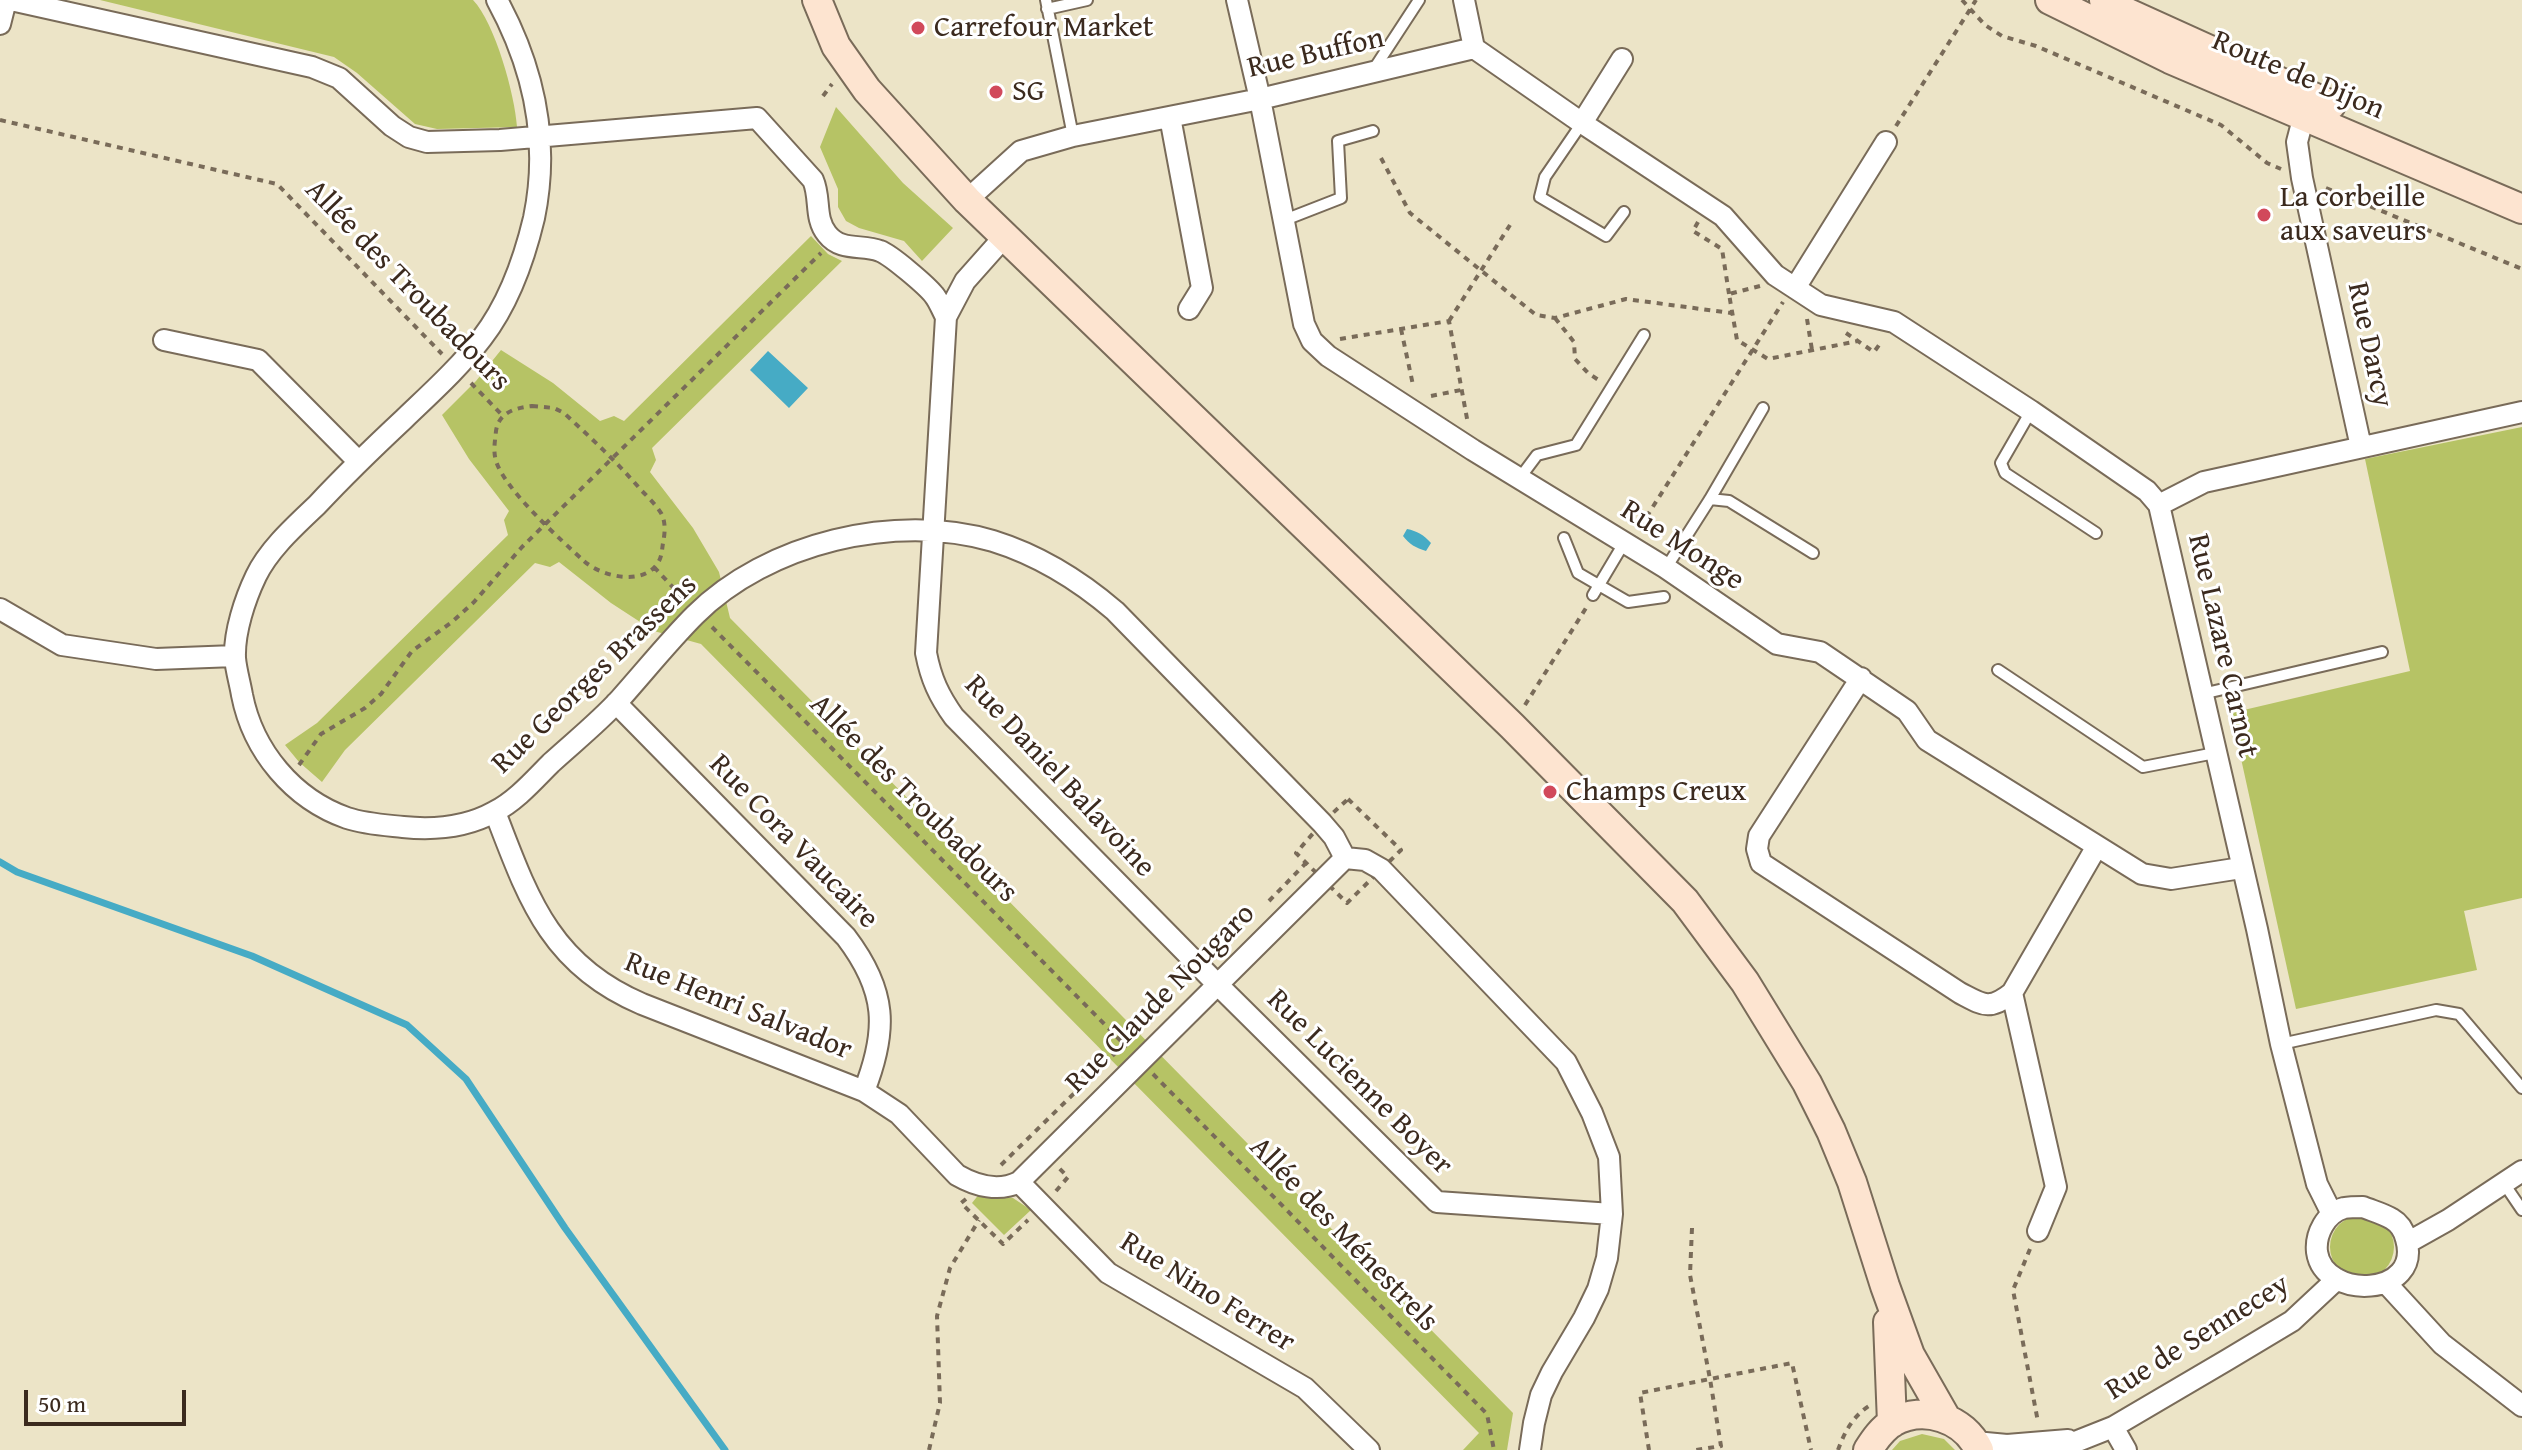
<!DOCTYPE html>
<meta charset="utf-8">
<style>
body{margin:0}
#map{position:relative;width:2522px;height:1450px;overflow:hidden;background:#ece4c7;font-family:"Gentium Book Plus",serif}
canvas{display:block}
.scale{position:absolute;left:24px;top:1390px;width:162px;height:36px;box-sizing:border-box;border:4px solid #3b2a1e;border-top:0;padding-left:10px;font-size:24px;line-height:28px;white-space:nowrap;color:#3b2a1e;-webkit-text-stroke:6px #fff;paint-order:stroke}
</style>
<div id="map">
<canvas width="2522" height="1450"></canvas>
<div class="scale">50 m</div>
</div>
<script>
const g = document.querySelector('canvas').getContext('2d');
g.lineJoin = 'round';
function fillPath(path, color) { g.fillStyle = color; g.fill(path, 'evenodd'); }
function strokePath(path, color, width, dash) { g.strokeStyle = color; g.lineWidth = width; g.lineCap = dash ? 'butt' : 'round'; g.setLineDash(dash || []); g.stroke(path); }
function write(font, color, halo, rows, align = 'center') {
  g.font = font + ' "Gentium Book Plus",serif'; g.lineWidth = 6; g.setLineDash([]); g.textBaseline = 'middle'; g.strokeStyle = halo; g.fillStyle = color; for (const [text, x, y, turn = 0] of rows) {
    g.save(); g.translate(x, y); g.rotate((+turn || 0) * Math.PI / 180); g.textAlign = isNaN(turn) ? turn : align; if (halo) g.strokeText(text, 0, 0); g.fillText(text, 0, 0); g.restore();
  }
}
fillPath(new Path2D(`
 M100 0H473C495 23 515 95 517 127L437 129 415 124 357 73 334 57Z
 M836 107 903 183 953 228 922 261 904 241 859 228 846 221 838 207V189L820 147Z
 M811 236 828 254 842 261 652 448 656 460 650 472 693 528 719 572 730 618 1513 1413 1507 1450H1463L1479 1433 701 644 654 631 611 603 559 562 550 567 535 563 345 750 322 782 299 762 285 745 317 723 508 535 504 520 509 511 469 459 442 415 476 381 501 350 553 383 600 421 614 416 624 421Z
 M2522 427V898L2464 911 2477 970 2296 1009 2231 713 2410 671 2365 459Z
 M980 1193 1013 1198 1031 1210 1004 1235 972 1203Z
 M2330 1247a32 32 0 1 1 64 0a32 32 0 1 1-64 0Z
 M1922 1434 1944 1439 1955 1450H1892L1900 1441Z`), '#b6c365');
fillPath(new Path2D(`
 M768 351 808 388 789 408 750 370Z
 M1407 529C1417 531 1424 535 1431 543L1426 551C1416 548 1409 544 1403 536Z`), '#46abc5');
strokePath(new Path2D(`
 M0 862 17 872 252 956 407 1025 466 1079 565 1228 725 1450`), '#46abc5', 7);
const lane = new Path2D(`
 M1046 0 1073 136
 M1047 9 1087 0
 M1372 72 1419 0
 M1582 123 1545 177 1540 197 1606 236 1624 212
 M1282 221 1341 198 1338 141 1373 131
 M2031 411 2001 463 2005 473 2096 533
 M1519 479 1537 455 1576 445 1644 335
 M1710 499 1729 501 1813 553
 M1564 538 1578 573 1628 602 1664 597
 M1666 568 1710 499 1763 408
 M1593 595 1624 543
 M1998 670 2143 767 2215 753
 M2202 694 2382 652
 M2281 1044 2436 1010 2459 1014 2522 1088
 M2503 1182 2522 1210`);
const street = new Path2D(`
 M11 0 312 67 339 78 392 126 409 137 427 142 500 140 757 118 813 180C821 198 814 218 827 234 841 252 862 244 880 251 891 255 927 286 934 295 939 301 942 310 946 317L926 653C931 679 939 696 954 717L1217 984 1437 1202 1612 1214
 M497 0C534 68 550 141 534 218 524 260 509 303 482 338 459 368 431 393 404 419 374 447 345 475 317 505 295 526 269 549 256 576 245 599 234 632 235 658 236 670 240 683 242 695 253 751 293 799 347 818 365 824 384 825 403 827 433 830 467 827 494 812 516 801 534 780 551 763 574 742 599 722 620 699 645 671 669 641 695 615 767 543 896 512 993 541 1038 555 1080 581 1115 611L1322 823 1334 837 1345 858
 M1237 0 1260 99 1304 324 1312 341 1328 356 1473 450 1666 568 1777 644 1820 652 1907 711 1927 740 2142 874 2171 879 2241 868
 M1464 0 1474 48 1582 123 1723 216 1775 275 1821 305 1894 322 2031 411 2147 491 2159 505 2257 929 2281 1044 2317 1184 2332 1214
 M0 24 6 0
 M2304 115 2297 142 2302 178 2361 447
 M1170 117 1202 288 1189 309
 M1582 123 1622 59
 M967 200 1021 151 1073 136 1260 99 1474 48
 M1795 288 1886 142
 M946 317 965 281 1005 236
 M164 340 258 360 359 462
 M2159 505 2204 482 2522 412
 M0 609 62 645 156 659 235 656
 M1861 678 1759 836 1757 849 1761 863 1960 993C1983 1005 1989 1011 2012 993L2097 846
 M616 703 846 937C887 991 888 1030 864 1091
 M495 812C528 898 550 965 642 1004L864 1091 899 1114 957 1175C976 1186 999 1192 1019 1182L1345 858
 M1345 858 1365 860 1381 869 1566 1062 1592 1113 1609 1157 1612 1214 1607 1258 1598 1289 1584 1318 1552 1372 1541 1395 1534 1423 1530 1450
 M2012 993 2056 1187 2038 1231
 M1019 1182 1108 1273 1305 1388 1369 1450
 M2363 1207C2373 1211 2384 1214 2392 1219 2399 1223 2404 1231 2406 1239 2423 1297 2324 1301 2317 1252 2315 1234 2326 1213 2344 1208 2350 1207 2358 1207 2363 1207Z
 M2407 1243 2448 1220 2522 1171
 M2386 1283 2442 1344 2522 1406
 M2113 1427 2126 1450
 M1975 1442 2007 1445 2068 1440
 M2055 1450 2113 1427 2227 1360 2292 1321 2337 1279`);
const secondary = new Path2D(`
 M817 0 836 46 867 90 967 200 1512 726 1685 901 1745 982 1807 1083 1831 1131 1852 1182 1885 1286 1910 1355 1946 1418
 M2050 0 2170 59 2522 209
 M2104 0 2128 13 2331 105
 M1888 1322 1892 1423
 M1868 1450C1875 1439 1882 1429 1893 1422 1924 1405 1964 1418 1979 1450`);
strokePath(lane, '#796b59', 14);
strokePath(street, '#796b59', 24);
strokePath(secondary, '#796b59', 32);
strokePath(new Path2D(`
 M1962 0 1985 25 2002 36 2036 46 2221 125 2267 163 2281 169
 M823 96 832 84
 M0 120 277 184 442 354
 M1896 126 1976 0
 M1381 158 1410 213 1536 315 1555 318 1626 299 1731 313
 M2326 188 2522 269
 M1698 222 1693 231 1722 249 1729 294
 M1760 286 1729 294 1737 340 1768 359 1858 341
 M1555 318 1574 342 1575 359 1588 373 1600 381
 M1807 319 1812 350
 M1449 321 1510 225
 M1401 329 1413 385
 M1846 333 1874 352 1882 341
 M1340 339 1449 321 1468 424
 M471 383 503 416
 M1431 396 1461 390
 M532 406 554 408 564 413C591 438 617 462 641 490 648 497 656 505 661 513 666 522 665 533 663 543 662 549 662 555 659 561 645 587 602 577 584 561 561 540 505 490 496 461 493 451 495 441 496 431 499 412 515 408 532 406Z
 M1640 527 1783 302
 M654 567 683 598
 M712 627 1127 1047
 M1525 705 1586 608
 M299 765 321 734 365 708 381 694 412 651 452 622 474 602 522 547 821 253
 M1348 799 1401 850 1347 903 1296 853 1322 823Z
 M1269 901 1306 863
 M1153 1074 1487 1414 1494 1450
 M1001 1165 1160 1009
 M1056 1191 1068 1177 1059 1168
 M966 1199 961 1203 1003 1244 1028 1220
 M1692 1228 1690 1275 1710 1379 1792 1363 1811 1450
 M2030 1249 2013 1290 2038 1422
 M929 1450 940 1403 937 1316 950 1268 979 1220
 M1649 1450 1640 1393 1710 1379 1721 1446 1696 1450
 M1838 1450C1844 1433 1853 1416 1869 1406`), '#796b59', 4, [6, 6]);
strokePath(lane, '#fff', 10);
strokePath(street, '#fff', 20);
strokePath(secondary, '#fde4d0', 28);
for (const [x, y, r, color] of [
 [918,28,8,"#d1495b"],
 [996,92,8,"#d1495b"],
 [2264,215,8,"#d1495b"],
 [1550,792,8,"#d1495b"]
]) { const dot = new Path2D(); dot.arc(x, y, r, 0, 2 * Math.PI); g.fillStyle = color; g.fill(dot); strokePath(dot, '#fff', 3); }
write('30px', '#3b2a1e', '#fff', [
 ["Carrefour Market",934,28],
 ["SG",1012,92],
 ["La corbeille",2280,198],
 ["aux saveurs",2280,232],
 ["Champs Creux",1566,792]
], 'left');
write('30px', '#3b2a1e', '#fff', [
 ["Rue Buffon",1316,54,-13],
 ["Route de Dijon",2298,76,23],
 ["Allée des Troubadours",407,286,46],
 ["Rue Darcy",2369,345,78],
 ["Rue Monge",1682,546,33],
 ["Rue Lazare Carnot",2222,646,77],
 ["Rue Georges Brassens",595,675,-44],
 ["Rue Daniel Balavoine",1059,777,47],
 ["Allée des Troubadours",913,799,45],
 ["Rue Cora Vaucaire",793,842,46],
 ["Rue Claude Nougaro",1161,999,-45],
 ["Rue Henri Salvador",738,1007,22],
 ["Rue Lucienne Boyer",1359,1083,45],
 ["Allée des Ménestrels",1343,1235,46],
 ["Rue Nino Ferrer",1207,1293,32],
 ["Rue de Sennecey",2198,1338,-32]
]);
</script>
